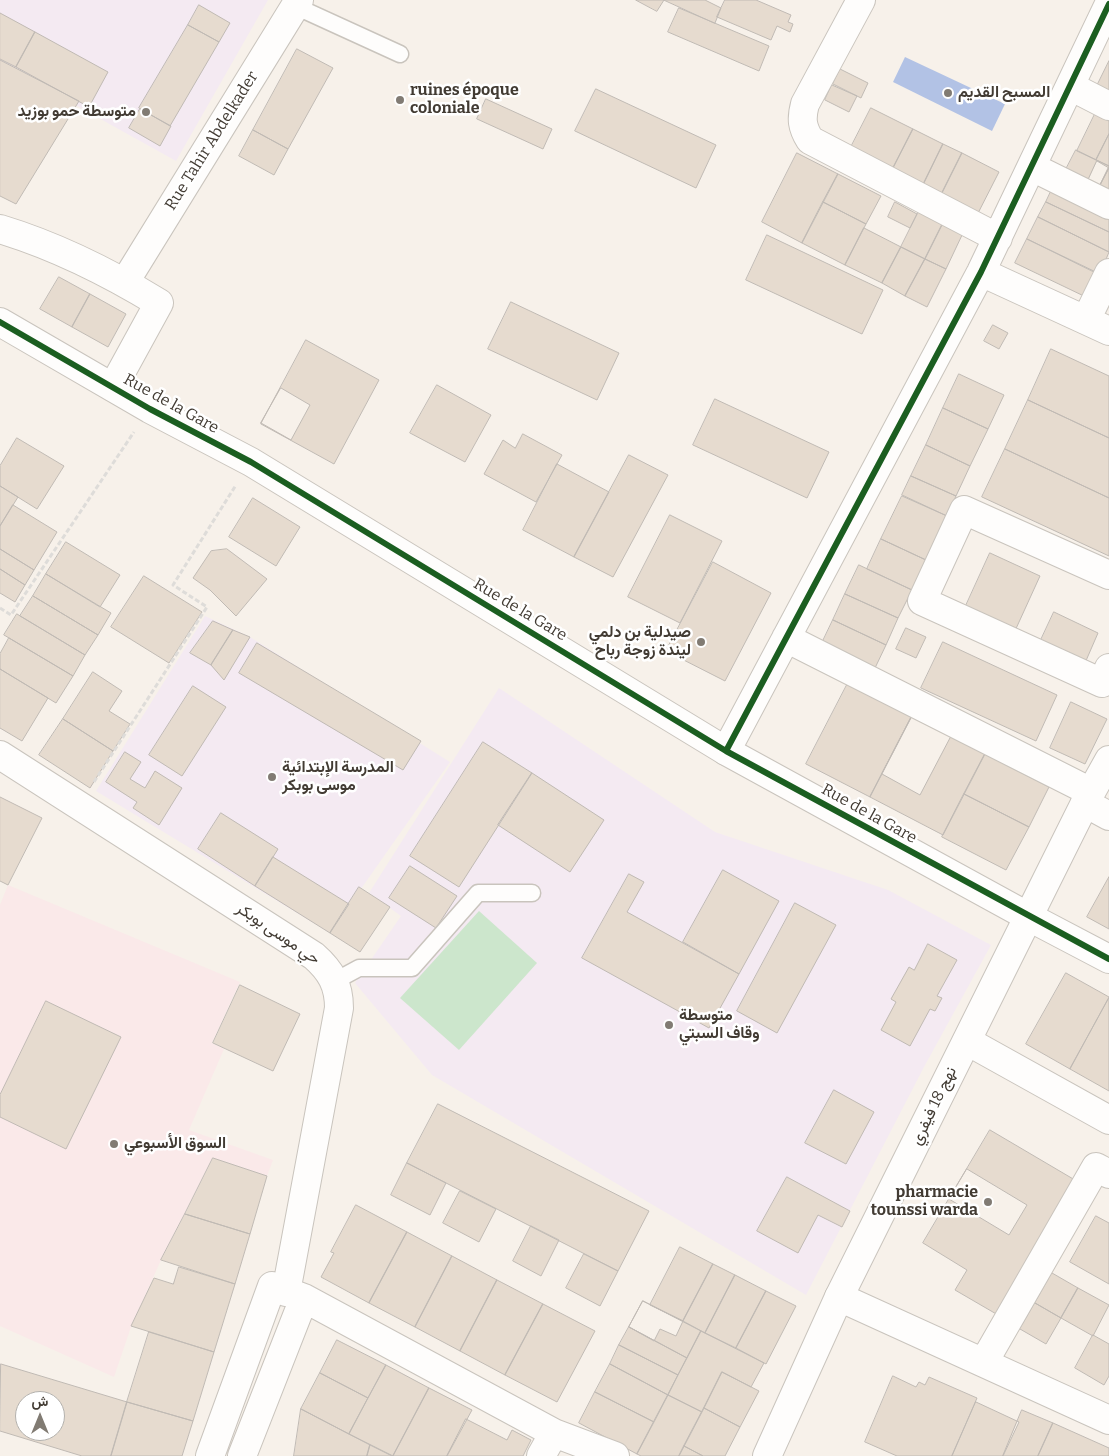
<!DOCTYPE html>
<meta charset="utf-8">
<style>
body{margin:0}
#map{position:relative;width:1109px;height:1456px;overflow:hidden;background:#f7f1ea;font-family:Bitter,Vazirmatn,serif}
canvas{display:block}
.north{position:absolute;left:15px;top:1391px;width:50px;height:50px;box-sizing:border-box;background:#fff;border:1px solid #b3b1ad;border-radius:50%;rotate:0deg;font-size:14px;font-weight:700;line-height:20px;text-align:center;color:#423b33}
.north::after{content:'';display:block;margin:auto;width:18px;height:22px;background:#817b73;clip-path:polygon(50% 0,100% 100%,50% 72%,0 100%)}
</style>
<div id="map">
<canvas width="1109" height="1456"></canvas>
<div class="north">ش</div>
</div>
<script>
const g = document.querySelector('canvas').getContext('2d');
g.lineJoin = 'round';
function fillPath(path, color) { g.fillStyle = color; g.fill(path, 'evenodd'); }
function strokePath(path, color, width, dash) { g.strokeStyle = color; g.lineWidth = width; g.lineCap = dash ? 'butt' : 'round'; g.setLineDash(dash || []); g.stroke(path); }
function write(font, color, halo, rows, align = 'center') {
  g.font = font + ' Bitter,Vazirmatn,serif'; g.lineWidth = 5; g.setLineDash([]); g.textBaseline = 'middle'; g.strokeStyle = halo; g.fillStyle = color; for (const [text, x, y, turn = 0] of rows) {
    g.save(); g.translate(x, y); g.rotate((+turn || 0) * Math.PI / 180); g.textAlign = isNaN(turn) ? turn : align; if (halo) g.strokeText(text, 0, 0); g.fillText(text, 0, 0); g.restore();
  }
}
fillPath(new Path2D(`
 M8 885 240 982 212 1043 224 1049 189 1130 273 1160 267 1176 213 1158 161 1260 131 1327 114 1377 0 1326V905Z`), '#fae9e9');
fillPath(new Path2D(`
 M0 0H268L176 161 0 63Z
 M205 616 250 637 450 762 330 933 96 791Z
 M499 688 715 832 888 890 991 945 924 1067 806 1295 432 1075 355 983 401 916 369 893Z`), '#f4eaf2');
fillPath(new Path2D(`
 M479 911 537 963 459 1050 400 998Z`), '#cce6cc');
fillPath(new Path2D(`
 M905 57 1005 104 992 131 893 82Z`), '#b2c2e5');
const building = new Path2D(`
 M636 0H664L657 11Z
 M664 0H705L721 8 715 23Z
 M725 0H756L791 15 788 22 793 24 790 32 777 26 771 40 717 17Z
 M199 5 230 23 219 42 188 25Z
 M679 8 769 46 759 71 668 32Z
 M0 13 35 32 16 67 0 59Z
 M188 25 219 42 170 126 139 108Z
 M35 32 108 72 89 107 16 67Z
 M297 49 333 68 288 149 253 130Z
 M0 60 79 101 16 204 0 196Z
 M1109 61V99L1094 92Z
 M840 69 868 83 861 98 833 84Z
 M832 85 857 96 849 112 825 100Z
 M596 89 716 145 696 188 575 131Z
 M486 99 552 129 543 149 477 119Z
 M871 108 913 129 891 172 849 151Z
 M140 109 171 126 160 146 129 128Z
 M1095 114 1109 121V134L1096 160 1077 151Z
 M913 129 943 144 922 187 891 172Z
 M253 130 288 149 274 175 239 156Z
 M1109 134V166L1096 160Z
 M943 144 962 153 940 197 922 187Z
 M1076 150 1109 166 1096 193 1062 177Z
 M797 153 838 174 802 243 762 222Z
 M962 153 999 172 974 221 937 203Z
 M1097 161 1109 168 1096 193 1085 187Z
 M1109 168V200L1096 193Z
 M838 174 881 196 866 224 823 202Z
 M1055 183 1109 210V232L1046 202Z
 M823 202 866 224 845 265 802 243Z
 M895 202 917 214 910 228 888 217Z
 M1046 202 1109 232V252L1038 217Z
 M919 211 943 223 925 259 901 247Z
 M1038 217 1109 252 1100 274 1027 239Z
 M943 223 963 233 946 269 925 259Z
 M864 228 901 247 882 283 845 265Z
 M767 235 883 290 862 334 746 280Z
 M1027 239 1100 275 1088 298 1015 263Z
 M901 247 925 259 905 296 882 283Z
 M925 259 946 269 927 307 905 296Z
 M59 277 90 294 72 327 40 309Z
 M90 294 126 314 108 347 72 327Z
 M511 302 619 353 597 400 488 349Z
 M993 325 1008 333 999 349 984 341Z
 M306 340 379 380 334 464 261 424Z
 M1051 349 1109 376V438L1028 400Z
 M959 374 1004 395 988 429 943 408Z
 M437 385 491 415 465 462 410 433Z
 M281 388 310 405 291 440 261 423Z
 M715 399 829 452 807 498 693 445Z
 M1028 400 1109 438V498L1005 449Z
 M943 408 988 429 970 466 926 445Z
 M523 434 562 455 536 502 484 474 503 440 515 448Z
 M17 438 64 466 37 509 0 486V466Z
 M926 445 970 466 956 496 911 476Z
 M1005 449 1109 498V556L982 497Z
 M629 455 668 475 613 577 574 557Z
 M557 464 609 492 574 557 523 530Z
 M911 476 956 496 947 516 902 495Z
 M0 486 18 497 0 526Z
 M902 496 947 516 926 560 881 539Z
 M253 498 300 527 276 566 229 537Z
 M13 505 57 532 34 570 0 549V526Z
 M670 515 722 541 680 623 628 597Z
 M881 539 926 560 912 590 867 569Z
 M66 542 120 575 100 607 46 574Z
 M0 549 34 570 25 585 0 569Z
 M227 549 267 579 236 616 210 590 193 578 211 551Z
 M990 553 1040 576 1014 633 964 610Z
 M713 562 771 593 725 681 666 651Z
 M859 565 912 590 898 618 845 594Z
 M0 569 25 585 15 602 0 593Z
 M46 574 111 613 98 635 33 596Z
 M144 576 202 612 169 663 111 627Z
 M845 594 898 618 886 645 833 620Z
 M33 596 98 635 85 655 20 616Z
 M1054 612 1098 633 1085 663 1040 642Z
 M17 614 85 655 73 676 4 635Z
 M833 620 886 645 875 668 822 643Z
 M213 621 233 630 211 665 190 653Z
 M906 628 926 637 916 658 896 649Z
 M233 630 250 637 224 680 211 665Z
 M9 638 73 676 56 703 0 669V654Z
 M943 642 1057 695 1036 741 921 688Z
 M257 643 421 741 403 770 239 673Z
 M0 669 48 698 22 741 0 728Z
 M93 672 122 691 109 711 130 724 113 751 63 719Z
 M848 683 912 716 870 797 806 764Z
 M193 686 226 707 182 776 149 755Z
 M1071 702 1107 719 1085 764 1050 748Z
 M912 716 951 736 920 795 882 774Z
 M912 716 985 754 943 835 870 797Z
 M63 719 113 751 90 788 39 755Z
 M483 742 532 773 459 887 410 856Z
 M125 752 141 762 130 779 145 788 155 771 182 788 159 825 133 808 137 802 106 782Z
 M985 754 1049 787 1029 827 964 794Z
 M532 773 604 820 570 872 498 825Z
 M964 794 1029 827 1006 870 942 837Z
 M0 797 42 818 8 885 0 881Z
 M221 813 278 849 255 886 198 849Z
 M273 857 349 904 330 933 255 886Z
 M410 866 457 896 436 928 389 898Z
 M723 870 779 901 739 974 683 942Z
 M629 874 644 882 627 912 739 974 709 1028 582 958Z
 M1109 877V929L1087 917Z
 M359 887 390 907 360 952 330 933Z
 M795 903 836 925 777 1033 737 1011Z
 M928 944 957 960 937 996 942 998 935 1011 930 1009 910 1046 881 1030 896 1002 891 999 909 967 914 970Z
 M1066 973 1109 997 1070 1069 1026 1044Z
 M240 985 300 1014 273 1071 213 1043Z
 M1109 998V1091L1070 1069Z
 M46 1001 121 1037 66 1149 0 1117V1095Z
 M834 1090 874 1112 846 1164 805 1143Z
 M438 1104 649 1211 618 1271 407 1163Z
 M990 1130 1080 1183 998 1315 955 1290 967 1270 923 1243Z
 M213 1158 267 1176 250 1234 185 1214Z
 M407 1163 446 1183 430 1215 391 1195Z
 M967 1169 1027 1205 1009 1235 949 1199Z
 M787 1177 850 1211 842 1227 818 1215 798 1253 757 1231Z
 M460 1191 496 1209 479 1242 443 1223Z
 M356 1205 407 1232 369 1303 321 1277 334 1253 331 1252Z
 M185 1214 250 1234 235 1284 161 1260Z
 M1096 1216 1109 1223V1284L1070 1262Z
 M531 1226 559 1240 541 1276 513 1261Z
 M407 1232 452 1256 415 1327 369 1303Z
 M680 1247 713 1264 683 1321 650 1305Z
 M584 1254 618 1271 600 1306 566 1288Z
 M452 1256 497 1280 460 1351 415 1327Z
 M713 1264 735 1275 705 1333 683 1321Z
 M179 1267 235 1284 214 1352 131 1326 154 1278 173 1284Z
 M1052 1273 1078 1288 1061 1318 1035 1303Z
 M735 1275 766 1291 736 1348 705 1333Z
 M497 1280 543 1304 505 1375 460 1351Z
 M1078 1288 1109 1305 1093 1336 1061 1318Z
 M766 1291 796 1306 766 1364 736 1348Z
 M643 1301 683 1321 676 1336 660 1329 654 1341 629 1327Z
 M643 1301 701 1331 687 1358 629 1327Z
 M1035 1303 1061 1318 1046 1344 1020 1329Z
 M543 1304 595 1331 557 1402 505 1375Z
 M629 1327 687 1358 678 1375 619 1345Z
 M701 1331 764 1363 751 1387 722 1372 702 1412 668 1395Z
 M149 1332 214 1352 193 1421 127 1402Z
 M1093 1335 1109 1344V1376L1104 1385 1075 1368Z
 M337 1340 386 1365 368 1398 320 1373Z
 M619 1345 678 1375 668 1395 610 1364Z
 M1 1364 127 1402 111 1456H82L0 1431ZM25 1401H55V1431H25Z
 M610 1364 668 1395 654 1422 595 1392Z
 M386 1365 429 1388 393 1456 349 1434Z
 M722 1372 759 1391 740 1427 704 1408Z
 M320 1373 368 1398 349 1434 301 1409Z
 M893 1376 916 1387 919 1382 925 1385 929 1377 977 1398 952 1456H897L865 1442Z
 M429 1388 472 1410 447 1456H393Z
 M595 1392 654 1422 637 1454 579 1423Z
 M668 1395 702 1412 679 1456H641L637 1454Z
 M127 1402 193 1421 182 1456H111Z
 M976 1402 1019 1422 1003 1456H952Z
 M704 1408 740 1427 725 1456H703L684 1446Z
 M301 1409 370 1445 367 1456H294Z
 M1022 1410 1053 1423 1038 1456H1003Z
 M466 1419 507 1440 512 1430 531 1440 523 1456H447Z
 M1053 1423 1109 1448V1456H1038Z
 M370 1445 392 1456H367Z
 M684 1446 703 1456H679Z`);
fillPath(building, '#e6dbcf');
strokePath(building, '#c0bab4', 1);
const service = new Path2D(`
 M295 6 400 54
 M335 981 359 968H412L478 893H532`);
const minor = new Path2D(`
 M861 0 805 104C801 119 802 127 810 140L998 238
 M1070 86 1109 106
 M1032 167 1109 205
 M0 229C56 246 110 273 159 303L113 387
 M981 272 1109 331
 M125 282 299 0
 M1086 320 1109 273
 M1109 575 964 510 922 601 1102 683 1109 668
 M786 638 1091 792
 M726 751 981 272 1109 4
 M0 755 314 956C331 971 339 985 339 1008L286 1292
 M1085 803 1109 816
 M1029 917 1109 959
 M967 1041 1109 1120
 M839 1297 1109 1420
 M984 1362 1096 1167 1109 1174
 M210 1456 272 1286 304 1298 554 1433 615 1456
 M242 1456 304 1298
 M541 1456 554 1433`);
const tertiary = new Path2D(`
 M0 322 150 409 251 462 726 751 1029 917`);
const secondary = new Path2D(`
 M767 1456 839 1297 1085 803 1109 760`);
strokePath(service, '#c9c4bd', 19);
strokePath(minor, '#c9c4bd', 30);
strokePath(tertiary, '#c9c4bd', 30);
strokePath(secondary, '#c9c4bd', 30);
strokePath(new Path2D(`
 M0 608 11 615 134 432
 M94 782 207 607 173 585 236 485`), '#dedcd9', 3, [5, 2.5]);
strokePath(service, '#fefdfc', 16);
strokePath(minor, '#fefdfc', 28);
strokePath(tertiary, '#fefdfc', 28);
strokePath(secondary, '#fefdfc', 28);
strokePath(new Path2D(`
 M0 322 150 409 251 462 726 751 1109 959
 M726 751 981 272 1109 4`), '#1b5e20', 6);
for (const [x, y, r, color] of [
 [948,93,5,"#817b73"],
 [400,100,5,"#817b73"],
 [146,112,5,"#817b73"],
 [701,642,5,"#817b73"],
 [272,777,5,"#817b73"],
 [669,1025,5,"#817b73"],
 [114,1144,5,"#817b73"],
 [988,1202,5,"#817b73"]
]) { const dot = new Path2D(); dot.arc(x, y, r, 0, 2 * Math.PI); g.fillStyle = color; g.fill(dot); strokePath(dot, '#fff', 2); }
write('bold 16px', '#423b33', '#fff', [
 ["ruines époque",410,91],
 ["coloniale",410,109],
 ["المسبح القديم",958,93],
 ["متوسطة حمو بوزيد",136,112,"right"],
 ["صيدلية بن دلمي",691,633,"right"],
 ["ليندة زوجة رباح",691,651,"right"],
 ["المدرسة الإبتدائية",282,768],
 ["موسى بوبكر",282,786],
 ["متوسطة",679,1016],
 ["وقاف السبتي",679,1034],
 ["السوق الأسبوعي",124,1144],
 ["pharmacie",978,1193,"right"],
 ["tounssi warda",978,1211,"right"]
], 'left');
write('16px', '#423b33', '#fff', [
 ["Rue Tahir Abdelkader",212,141,-58],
 ["Rue de la Gare",171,404,29],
 ["Rue de la Gare",520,610,31],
 ["Rue de la Gare",869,814,29],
 ["حي موسى بوبكر",278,934,34],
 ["نهج 18 فيفري",934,1106,-64]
]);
</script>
